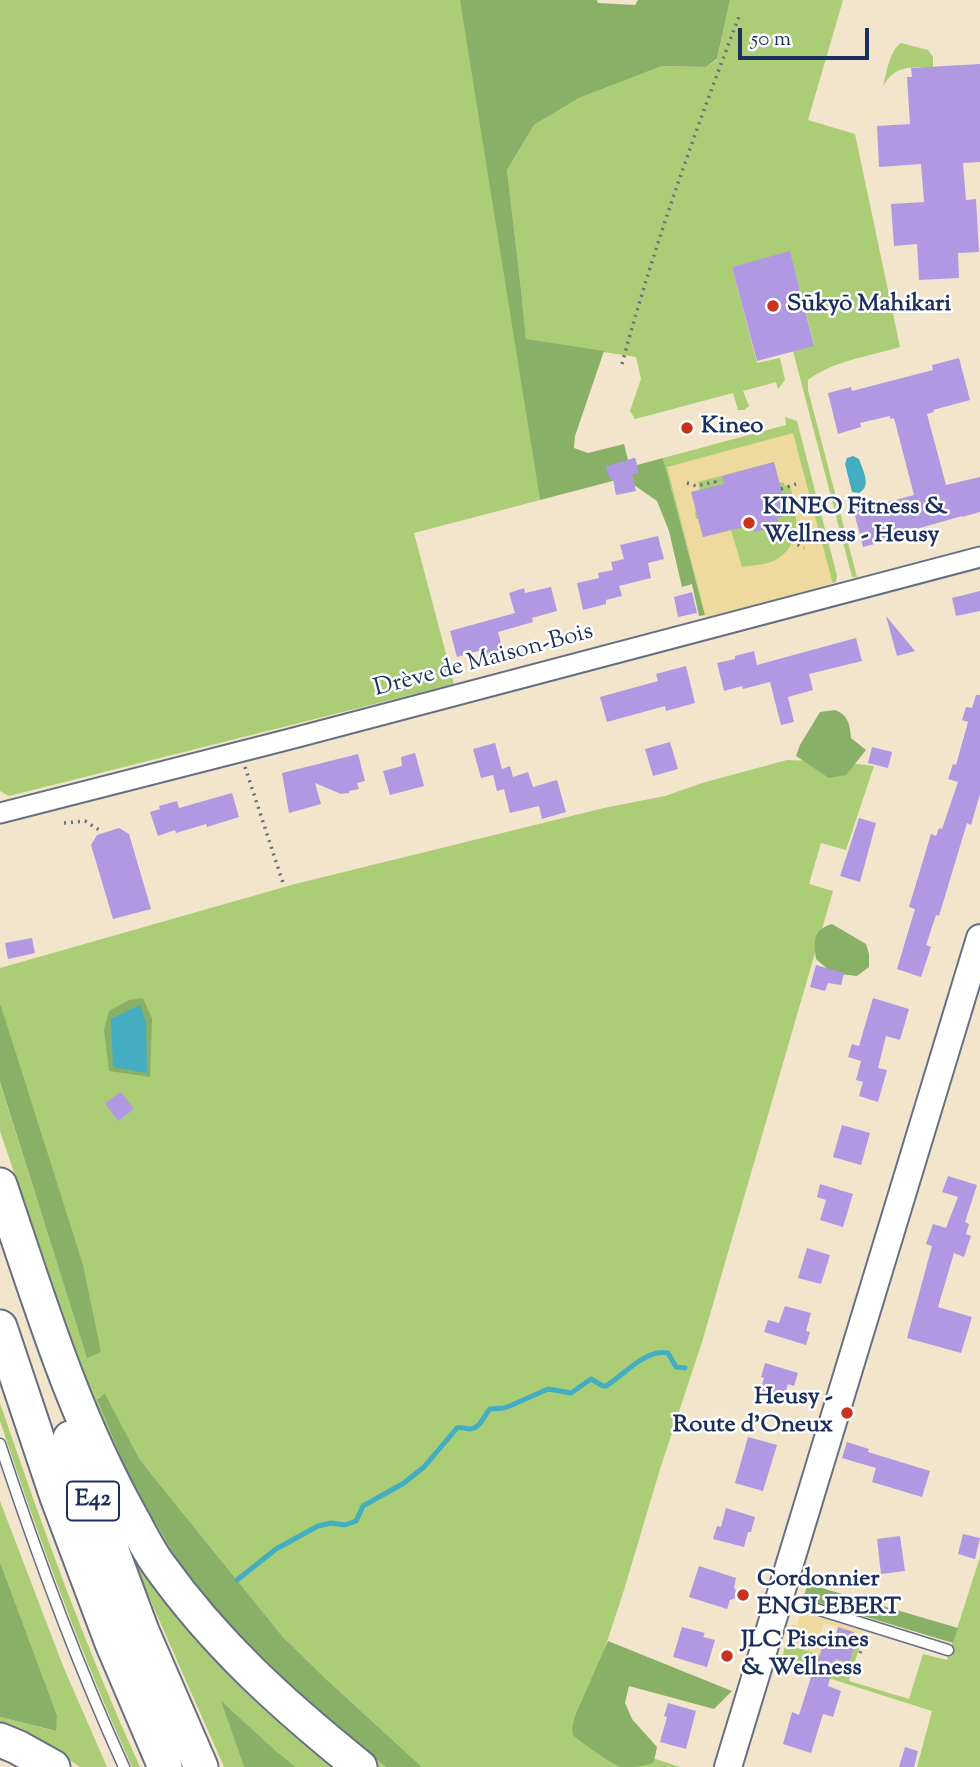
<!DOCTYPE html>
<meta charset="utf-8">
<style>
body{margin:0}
#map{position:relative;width:980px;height:1767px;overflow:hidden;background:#f2e5cb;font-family:"Sorts Mill Goudy",serif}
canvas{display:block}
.scale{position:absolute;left:738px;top:28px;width:131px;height:32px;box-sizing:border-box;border:4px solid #1b2f5e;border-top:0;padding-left:9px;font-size:21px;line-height:24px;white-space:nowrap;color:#1b2f5e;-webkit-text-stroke:5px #fff;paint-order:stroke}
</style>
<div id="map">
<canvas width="980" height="1767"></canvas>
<div class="scale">50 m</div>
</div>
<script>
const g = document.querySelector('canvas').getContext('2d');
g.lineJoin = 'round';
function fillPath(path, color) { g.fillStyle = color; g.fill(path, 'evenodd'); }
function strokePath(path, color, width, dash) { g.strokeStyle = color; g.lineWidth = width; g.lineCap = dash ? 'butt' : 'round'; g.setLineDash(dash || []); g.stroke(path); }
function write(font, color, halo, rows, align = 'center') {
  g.font = font + ' "Sorts Mill Goudy",serif'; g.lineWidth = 5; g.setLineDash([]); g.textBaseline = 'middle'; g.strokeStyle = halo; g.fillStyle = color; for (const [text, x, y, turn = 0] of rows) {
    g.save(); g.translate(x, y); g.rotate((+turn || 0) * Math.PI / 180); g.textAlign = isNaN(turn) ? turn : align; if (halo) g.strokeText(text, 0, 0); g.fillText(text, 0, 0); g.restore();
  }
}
fillPath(new Path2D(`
 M0 0H462L483 129 540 500 414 533 454 684 9 796 0 791Z
 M730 0H843L808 120 855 134 900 347C870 356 833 361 808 380V390L857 577H852L793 351 814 345 790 252 732 267 757 363 780 358 785 380 778 389 776 382 743 391 749 406 744 410H738L733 393 635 419 630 411 641 379 636 357 526 340 522 298 507 170 534 125 579 98 662 66 706 67 717 60Z
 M901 43 928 50 933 57V67C910 68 896 64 883 86 887 72 889 52 901 43Z
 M785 417 797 421 837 576 836 582 706 617 663 458 786 425Z
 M787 760 840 762 874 766 846 850 821 843 809 884 833 891 702 1342 660 1469 624 1590 577 1733 680 1767H422L326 1679 283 1637 152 1475 139 1458 105 1395 97 1398 126 1470 145 1505 180 1565 204 1597 335 1726 386 1767H379L303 1707 189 1589 117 1460 80 1367 0 1131V1083L87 1357 101 1352 0 1003V968L295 884 604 808 665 796 702 783Z
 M0 1403C42 1526 86 1649 140 1767H132C81 1654 39 1539 0 1421Z
 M0 1501 63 1666 107 1767H80L54 1749 0 1724V1717L55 1731 57 1715 0 1562Z
 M119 1518 341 1767H296L276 1751 222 1703 244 1767H224L145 1588Z
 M980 1557V1767H917L932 1711 781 1663 785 1646 788 1645 848 1663 855 1644 860 1645 849 1681 909 1699 923 1654 947 1660Z`), '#abcd76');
fillPath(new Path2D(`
 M460 0H597L598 3 635 5 638 0H730L717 59 706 67 662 66 579 98 534 125 507 170 522 298 526 339 604 351 575 436 574 448 588 453 624 444 628 460 635 458 637 465 663 458 705 615 699 616 692 584 682 587 669 531 657 501 624 478 540 500Z
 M835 710C848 715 850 724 851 738L866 750 846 775 829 778 796 756 800 745 820 712Z
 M832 924 866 944 869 954V967L857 976 832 973 816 959C814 941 812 930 832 924Z
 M143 998 152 1019 150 1077 109 1071 104 1030 109 1011 129 1000Z
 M0 1003 83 1265 101 1352 87 1358 0 1082Z
 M105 1394 139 1458 152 1475 283 1637 326 1679 422 1767H386L335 1726 281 1678 250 1648 204 1597 180 1565 145 1505 126 1470 97 1399Z
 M0 1562 57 1715 56 1731 0 1717Z
 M808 1584 958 1628 953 1643 803 1598Z
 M608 1641 732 1691 714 1709 629 1686 625 1703 632 1719 657 1747 654 1762C645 1767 632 1767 621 1767 611 1764 582 1743 573 1735L572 1728 575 1716Z
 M221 1701 276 1751 296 1767H244Z`), '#88b067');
fillPath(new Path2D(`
 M793 433 834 588 707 621 667 467ZM774 462 779 483 783 482 785 486 790 485C796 509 804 540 780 557 770 565 754 565 742 567L731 530 703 537 698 519H696L695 512 696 511 692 492 700 490 698 482Z
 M797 1612H802L860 1630 863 1631V1635L824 1623 821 1633 826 1635 820 1655 788 1645 785 1646 792 1624 797 1626 800 1617 795 1615Z`), '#eeda9e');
fillPath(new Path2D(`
 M853 456 859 459C863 471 872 486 859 493L852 492 845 464 847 458Z
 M140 1005 146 1022 147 1073 113 1067 111 1019Z`), '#43adc2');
strokePath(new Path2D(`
 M237 1580 276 1549 318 1526 331 1523 345 1525 356 1521 363 1506 404 1483 424 1467 457 1428C461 1427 465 1428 469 1429 481 1429 483 1416 490 1409L504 1408 512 1405 548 1389 571 1393 591 1379 603 1386H606C624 1375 645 1349 668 1353L676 1367 685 1368`), '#43adc2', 5);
fillPath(new Path2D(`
 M980 64V162L963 163 966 200 976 199 979 252 958 253 959 278 919 280 917 244 894 246 891 204 924 202 921 164 879 167 877 126 910 124 907 77H912L911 68Z
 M790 251 814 346 757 361 732 267Z
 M959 358 970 400 933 410 934 412 927 414 946 485 980 477V512L962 517V516L881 539 882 542 863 547 853 508 872 503 873 506 914 495 894 418 890 419V416L860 423 861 427 838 434 828 393 851 387 852 391 933 370 932 365Z
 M635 458 639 473 632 474 636 491 616 495 613 479 610 480 606 466Z
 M774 462 788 515 777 518 780 526 754 532 753 526 735 529 703 537 691 492 724 484 722 476Z
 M658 536 664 559 648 563 651 578 619 586 622 596 606 600V604L583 610 577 583 599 578 598 573 613 570 611 562 624 559 620 545Z
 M551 587 557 611 532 618 533 622 498 632 504 655 485 661 482 650 457 657 450 631 515 613 509 593 524 588 525 593Z
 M980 591V611L956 616 952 598Z
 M692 592 697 613 678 617 674 597Z
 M886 616 915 651 897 656Z
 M856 638 862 661 809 674 813 690 788 697 794 722 781 725 770 682 743 689 742 686 724 691 717 663 735 659V656L754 651 757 665Z
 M686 666 695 703 666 711 665 706 607 722 600 697 658 681 656 674Z
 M976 695H980V794L971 825 967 823 939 916 936 915 926 945 931 947 921 977 897 969 915 909 909 907 931 834 936 836 939 828 942 829 958 782 948 779 953 764 956 765 968 722 962 720 966 707 972 708Z
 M670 742 678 769 653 776 645 749Z
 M495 743 502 769 510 766 513 777 528 772 533 787 557 780 566 812 542 819 539 806 510 813 504 789 497 791 493 775 481 778 473 749Z
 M872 747 892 752 888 768 868 763Z
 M415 753 424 786 390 795 383 771 402 766 401 757Z
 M358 754 365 781 357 783 359 789 349 791V793L341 794 315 783 321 804 289 813 282 773Z
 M232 793 239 817 207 827 206 824 176 833 175 830 158 836 150 812 160 809 159 806 177 801 179 808Z
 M859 818 876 823 860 882 840 876Z
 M119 828 129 834 151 909 113 919 91 845 97 835Z
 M32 938 35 953 8 959 5 943Z
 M816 965 844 973 841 985 828 983 825 991 810 987Z
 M873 998 909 1009 900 1040 886 1036 878 1068 887 1070 878 1102 859 1096 863 1082 856 1080 861 1061 848 1057 852 1044 859 1046Z
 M121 1092 134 1109 118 1121 105 1103Z
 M842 1125 870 1133 861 1165 833 1157Z
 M948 1176 977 1185 965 1222 969 1224 966 1234 971 1236 964 1257 954 1253 938 1307 972 1317 961 1353 907 1338 932 1246 926 1244 933 1224 946 1228 958 1197 942 1192Z
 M820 1184 853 1194 843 1227 820 1220 826 1200 817 1197Z
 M807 1248 830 1255 821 1284 798 1278Z
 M785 1306 811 1313 806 1331 810 1332 806 1345 764 1332 768 1320 779 1323Z
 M765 1363 798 1373 794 1386 788 1384 783 1401 759 1394 764 1378 761 1377Z
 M748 1437 777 1445 763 1491 735 1483Z
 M847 1442 869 1449 868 1452 930 1471 922 1497 872 1482 876 1468 842 1458Z
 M726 1508 755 1517 751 1532H748L744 1547 713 1539 717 1526 721 1527Z
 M963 1534 980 1538 975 1559 958 1554Z
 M900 1536 905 1571 881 1574 877 1539Z
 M699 1566 736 1578 734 1587 739 1597 730 1600 727 1609 689 1597Z
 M682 1627 705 1633 703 1637 715 1640 707 1667 673 1657Z
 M838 1627 854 1632 851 1643 855 1644 849 1663 835 1659 828 1686 841 1691 833 1717 823 1714 811 1753 783 1744 792 1712 799 1715 811 1677H813L826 1635 835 1638Z
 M668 1703 696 1711 686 1749 660 1742 667 1717 664 1716Z
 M905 1747 918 1751 914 1767H899Z`), '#b099e2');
const service = new Path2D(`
 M0 1444C36 1553 76 1662 124 1767
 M781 1598 948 1650`);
const minor = new Path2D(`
 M0 813 290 739 980 557`);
const secondary = new Path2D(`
 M728 1767 980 938`);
const motorway = new Path2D(`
 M0 1185C38 1297 72 1411 130 1515 139 1531 148 1550 159 1565 216 1645 284 1706 360 1767
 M0 1327 57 1497 112 1643 165 1767
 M70 1438 142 1631 201 1767
 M0 1740 17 1747 53 1767`);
strokePath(service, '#666f84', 13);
strokePath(minor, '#666f84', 23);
strokePath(secondary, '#666f84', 30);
strokePath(motorway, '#666f84', 37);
strokePath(new Path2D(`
 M622 364C654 245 696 129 740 14
 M687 483 696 486 715 482 716 486
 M781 489 796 484
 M777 527 782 536 804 548
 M245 767 284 886
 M64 823 85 821 101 831
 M854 1637 864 1640
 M860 1653 865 1638`), '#666f84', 3.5, [2, 5]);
strokePath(service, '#fff', 10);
strokePath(minor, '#fff', 19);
strokePath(secondary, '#fff', 26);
strokePath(motorway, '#fff', 33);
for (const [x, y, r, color] of [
 [773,306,7,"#c8321e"],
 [687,428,7,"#c8321e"],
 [749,523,7,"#c8321e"],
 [847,1413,7,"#c8321e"],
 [743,1595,7,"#c8321e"],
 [727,1656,7,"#c8321e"]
]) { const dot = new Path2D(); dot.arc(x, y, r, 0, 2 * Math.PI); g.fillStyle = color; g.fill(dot); strokePath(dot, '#fff', 2.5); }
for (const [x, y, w] of [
 [93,1501,52]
]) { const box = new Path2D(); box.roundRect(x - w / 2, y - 19.5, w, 39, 5); g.fillStyle = '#fff'; g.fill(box); strokePath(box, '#1b2f5e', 2); }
write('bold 23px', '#1b2f5e', null, [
 ["E42",93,1501]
]);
write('bold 24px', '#1b2f5e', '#fff', [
 ["Sūkyō Mahikari",787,306],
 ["Kineo",701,428],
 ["KINEO Fitness &",763,509],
 ["Wellness - Heusy",763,537],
 ["Heusy -",833,1399,"right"],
 ["Route d'Oneux",833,1427,"right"],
 ["Cordonnier",757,1581],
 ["ENGLEBERT",757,1609],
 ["JLC Piscines",741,1642],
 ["& Wellness",741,1670]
], 'left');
write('24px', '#1b2f5e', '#fff', [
 ["Drève de Maison-Bois",484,662,-15]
]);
</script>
